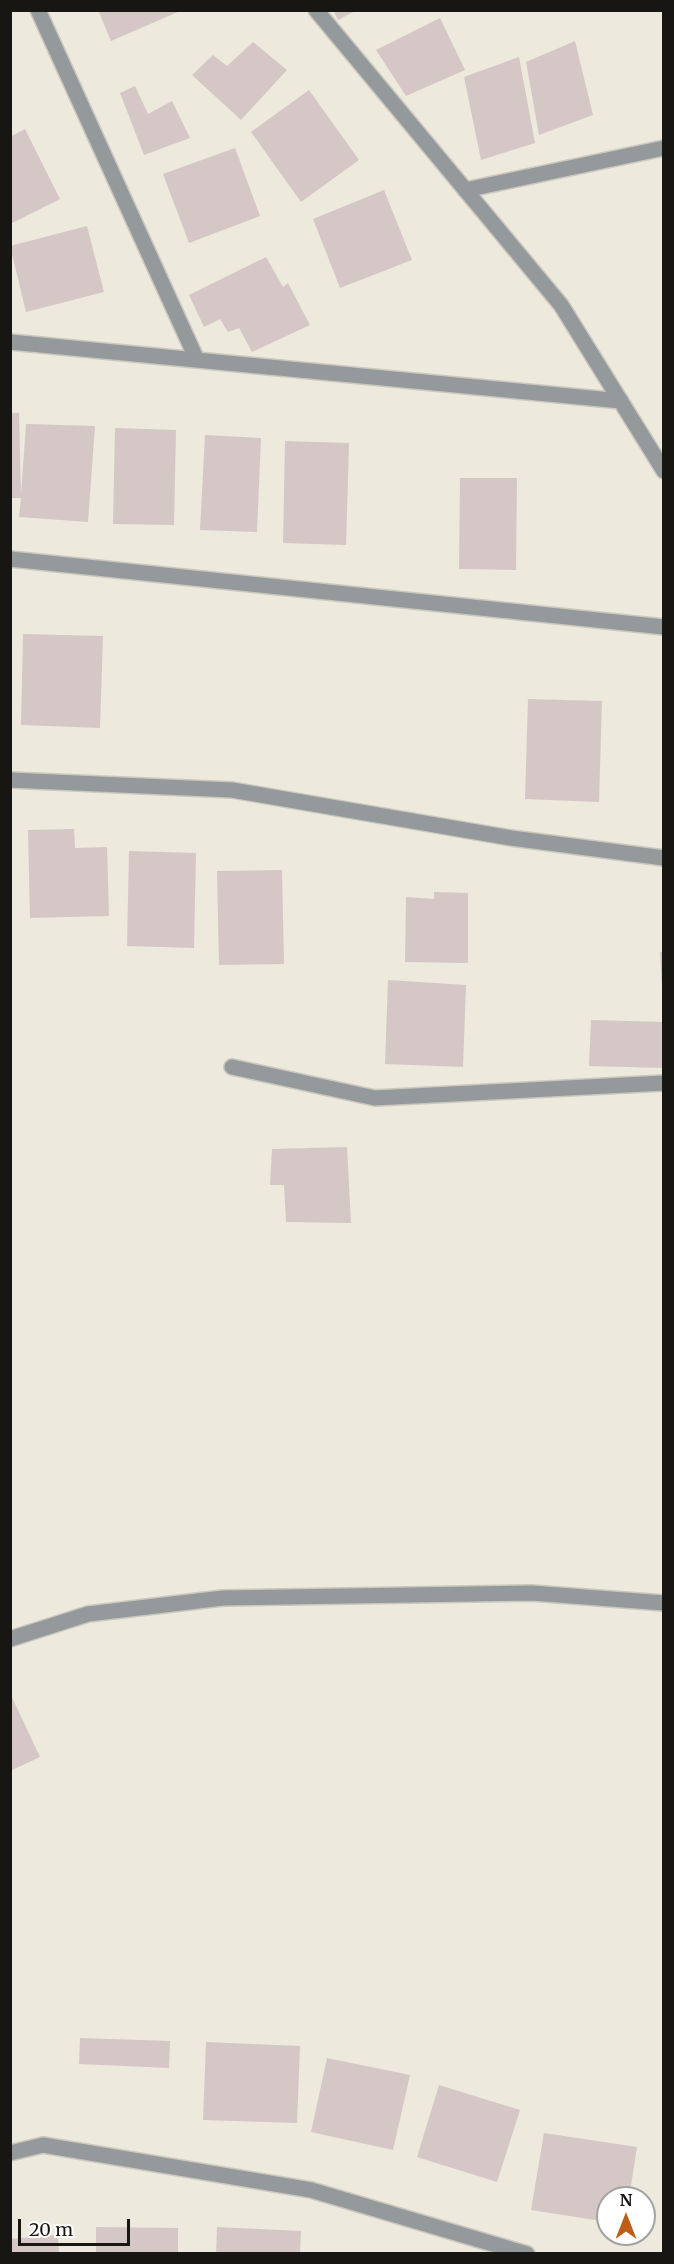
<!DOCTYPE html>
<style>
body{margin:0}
#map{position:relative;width:674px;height:2264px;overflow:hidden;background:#ede9dd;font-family:Merriweather,serif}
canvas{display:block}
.frame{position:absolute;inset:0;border:12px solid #181612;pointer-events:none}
.north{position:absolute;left:596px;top:2186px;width:60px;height:60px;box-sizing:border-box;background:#fff;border:2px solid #a3a2a0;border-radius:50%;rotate:0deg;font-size:16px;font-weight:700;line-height:24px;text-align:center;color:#181612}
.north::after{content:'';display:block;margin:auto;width:21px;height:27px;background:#bd5e17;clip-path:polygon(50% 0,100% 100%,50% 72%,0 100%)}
.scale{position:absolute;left:18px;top:2219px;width:112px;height:27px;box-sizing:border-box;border:3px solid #181612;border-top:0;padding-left:8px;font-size:18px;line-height:21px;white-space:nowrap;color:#181612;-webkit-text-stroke:4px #fff;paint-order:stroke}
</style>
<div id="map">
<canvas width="674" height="2264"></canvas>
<div class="frame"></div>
<div class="north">N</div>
<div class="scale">20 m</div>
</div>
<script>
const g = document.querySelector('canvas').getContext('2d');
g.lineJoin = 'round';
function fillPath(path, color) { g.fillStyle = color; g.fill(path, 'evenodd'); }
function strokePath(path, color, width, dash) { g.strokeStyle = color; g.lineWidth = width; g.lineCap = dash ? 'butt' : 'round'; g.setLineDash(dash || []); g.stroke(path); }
fillPath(new Path2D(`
 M98 10H178V12L111 41Z
 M333 10H357L338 20Z
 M440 18 465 70 406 96 376 50Z
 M575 41 593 115 539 135 526 62Z
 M253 42 287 70 241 120 192 75 213 55 227 66Z
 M519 57 535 143 481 160 464 77Z
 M135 86 148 114 172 101 190 138 144 155 120 93Z
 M309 90 359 160 301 202 251 132Z
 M25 129 60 199 10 224V137Z
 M235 148 260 216 189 243 163 174Z
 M384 190 412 260 340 288 313 219Z
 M87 226 104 292 26 312 10 246Z
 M266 257 283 287 288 283 310 325 252 352 239 328 228 332 220 319 204 327 189 295Z
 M10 413H19L21 495 26 424 95 426 88 522 19 517 21 498H10Z
 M115 428 176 430 174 525 113 524Z
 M205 435 261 438 257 532 200 530Z
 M285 441 349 443 346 545 283 543Z
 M460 478H517L516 570 459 569Z
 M23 634 103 636 100 728 21 725Z
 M528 699 602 701 599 802 525 799Z
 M74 829 75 848 107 847 109 916 30 918 28 830Z
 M129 851 196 853 194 948 127 946Z
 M282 870 284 964 219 965 217 871Z
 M434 892 468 893V963L405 962 406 897 434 899Z
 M660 952H664V987H662Z
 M388 980 466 985 463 1067 385 1064Z
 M591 1020 664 1022 663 1068 589 1066Z
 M347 1147 351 1223 286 1222 284 1185H270L272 1149Z
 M10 1693 40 1757 10 1771Z
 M80 2038 170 2041 169 2068 79 2064Z
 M206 2042 300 2046 297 2123 203 2120Z
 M327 2058 410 2075 393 2150 311 2132Z
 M439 2085 520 2110 497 2182 417 2157Z
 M544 2133 637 2147 629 2198H608V2222L531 2210Z
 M96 2227 178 2228V2254H96Z
 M217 2227 301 2231 300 2254H216Z
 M58 2235 59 2254H10V2239Z`), '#d5c7c6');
const minor = new Path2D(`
 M38 10 197 360
 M316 10 561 305 664 471
 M465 190 664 148
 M10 342 621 401
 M10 559 664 627
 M10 780 232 790 511 838 664 858
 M232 1067 375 1098 664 1083
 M10 1639 88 1614 223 1598 532 1593 664 1603
 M10 2153 43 2145 311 2190 527 2254`);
strokePath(minor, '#cbc7bd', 18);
strokePath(minor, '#94999c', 15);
</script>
